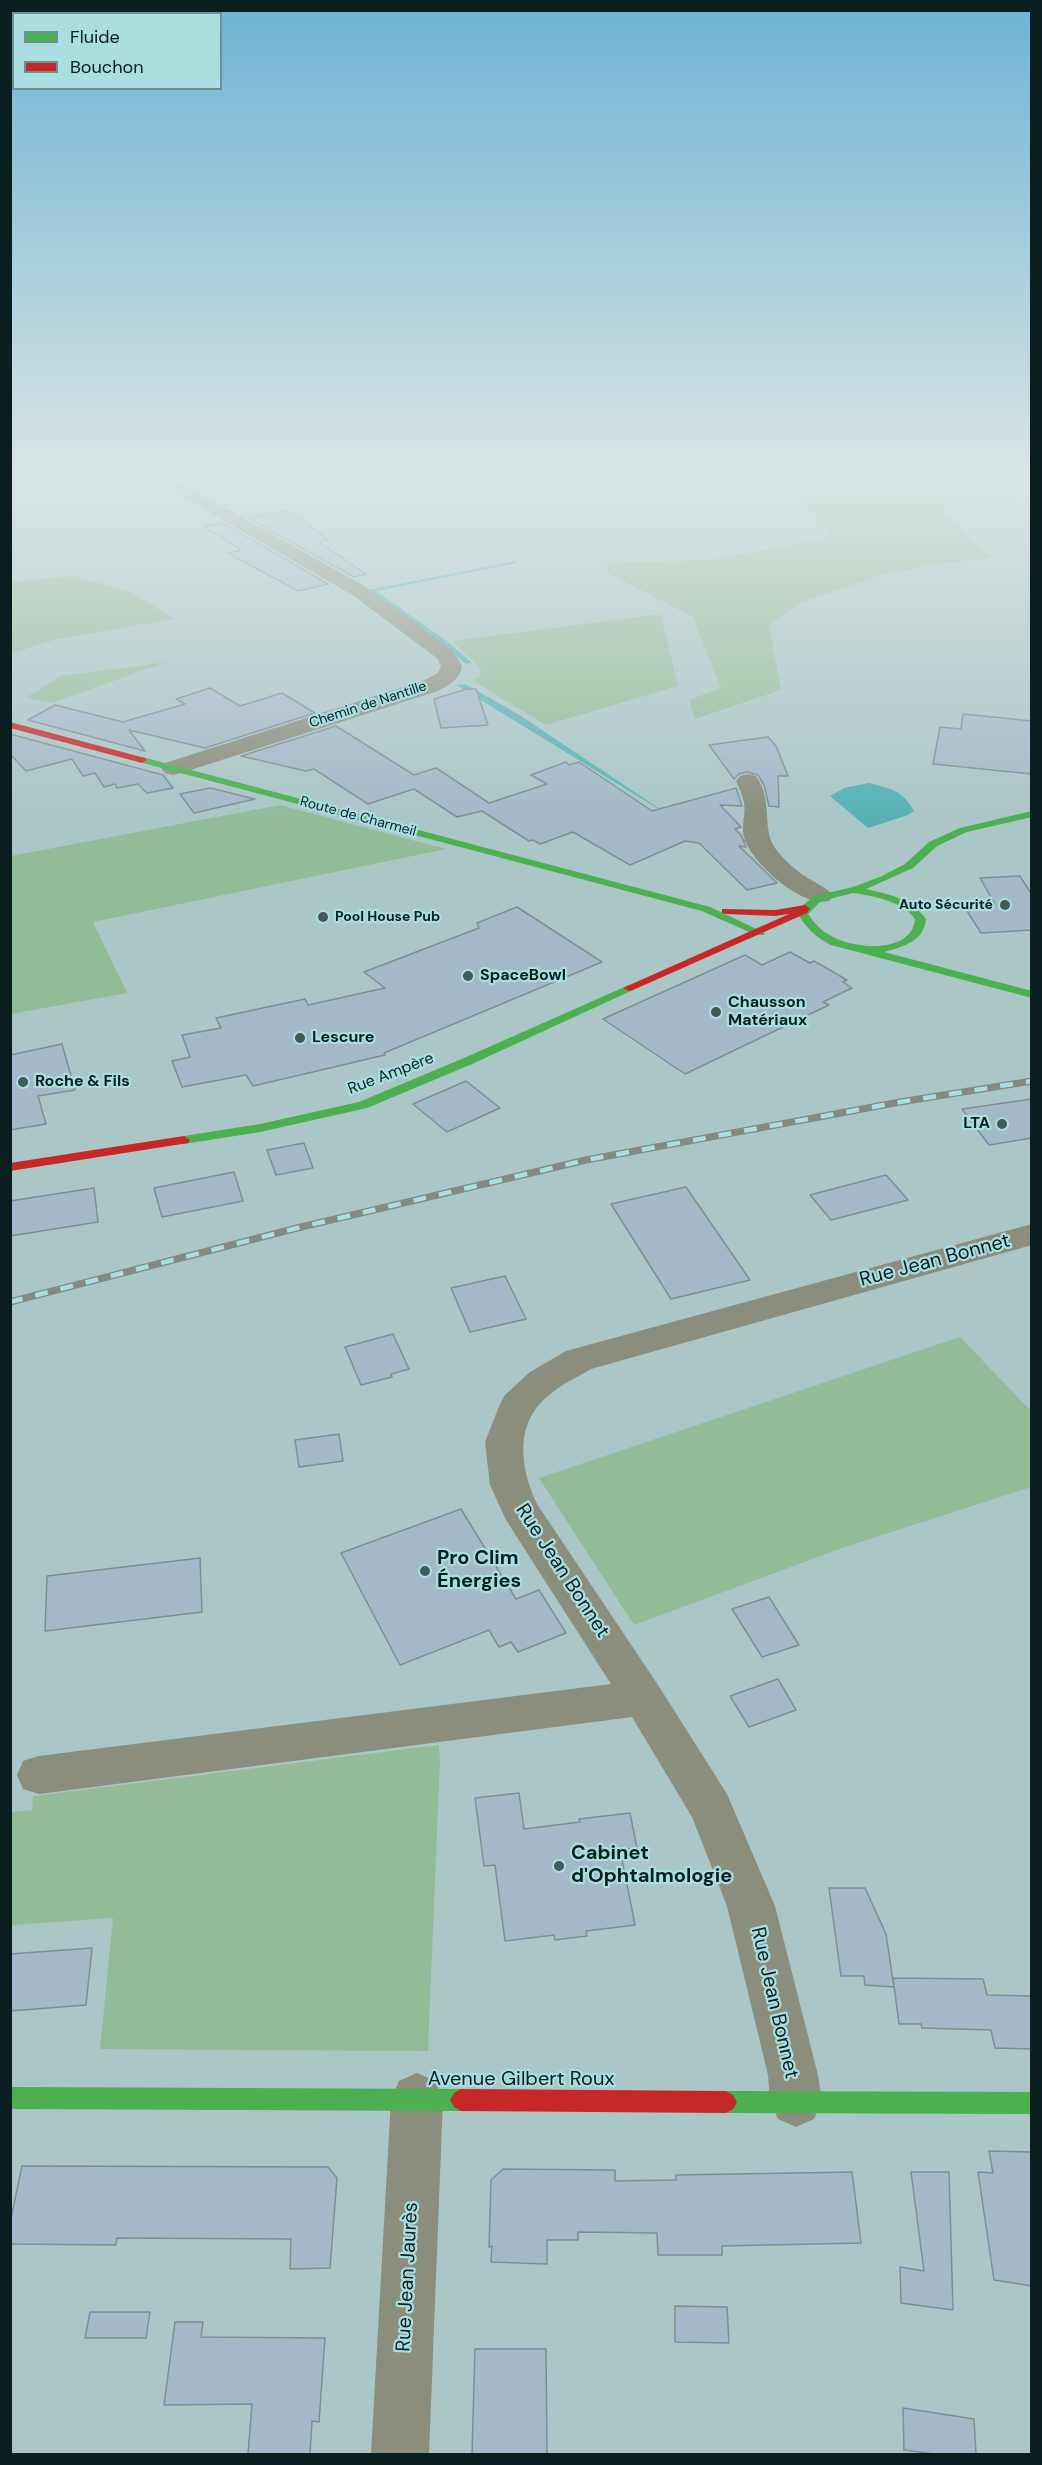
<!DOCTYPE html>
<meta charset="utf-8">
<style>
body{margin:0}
#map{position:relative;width:1042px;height:2465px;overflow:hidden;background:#aac6c6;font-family:"DM Sans",sans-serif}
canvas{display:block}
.frame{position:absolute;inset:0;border:12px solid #091e1f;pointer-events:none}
.legend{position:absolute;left:12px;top:12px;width:210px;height:78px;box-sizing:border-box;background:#aadee1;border:2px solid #6a9193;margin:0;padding:8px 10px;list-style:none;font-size:18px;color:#091e1f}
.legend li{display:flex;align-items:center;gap:12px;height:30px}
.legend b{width:30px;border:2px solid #6a9193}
</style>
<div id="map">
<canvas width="1042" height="2465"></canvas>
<div class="frame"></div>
<ul class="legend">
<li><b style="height:8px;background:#4caf50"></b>Fluide</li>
<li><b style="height:8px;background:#c62828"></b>Bouchon</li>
</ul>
</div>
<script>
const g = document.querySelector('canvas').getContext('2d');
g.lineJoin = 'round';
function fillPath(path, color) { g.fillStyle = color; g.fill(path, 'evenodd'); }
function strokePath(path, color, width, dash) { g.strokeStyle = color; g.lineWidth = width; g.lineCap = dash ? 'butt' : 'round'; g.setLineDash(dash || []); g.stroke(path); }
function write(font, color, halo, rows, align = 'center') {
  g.font = font + ' "DM Sans",sans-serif'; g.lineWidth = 4.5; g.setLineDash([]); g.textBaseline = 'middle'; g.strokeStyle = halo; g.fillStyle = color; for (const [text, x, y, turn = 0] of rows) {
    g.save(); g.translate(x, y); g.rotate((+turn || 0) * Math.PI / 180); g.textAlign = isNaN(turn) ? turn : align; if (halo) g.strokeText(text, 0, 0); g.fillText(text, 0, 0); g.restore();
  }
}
fillPath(new Path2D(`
 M934 477 1026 499 939 509 993 558 951 562 888 573 799 603 769 625 781 690 695 719 689 700 721 688 693 617 608 573 605 567 615 563 709 560 827 538 829 529 788 488C803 486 819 482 835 481 868 479 902 489 934 477Z
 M73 576 131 592 174 619 57 639 11 654V582Z
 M661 614 678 686 546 725 473 681 481 675 480 668 452 641Z
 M167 662 52 703 26 698 60 676Z
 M280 805 446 849 93 922 127 993 11 1014V856Z
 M960 1337 1031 1411V1487L845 1547 634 1625 539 1478Z
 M439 1745 440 1761 428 2051 100 2049 113 1918 11 1925V1812L32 1810 33 1796Z`), '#92bc98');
fillPath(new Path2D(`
 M515 561 517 563 376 591 448 642 472 663 466 664 443 644 369 590Z
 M465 684 518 714 700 836 748 840V842L698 838 680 822 456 685Z
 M869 783C892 789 902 790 914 811L908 815 868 828 830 796 844 788Z`), '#57b1b4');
const building = new Path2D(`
 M288 510 329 540 319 542 366 574 354 577 248 518Z
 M223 523 328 584 298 591 228 553 241 550 203 526Z
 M210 688 240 706 282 693 315 713 205 748 129 730 145 751 28 720 55 705 123 722 185 704 176 699Z
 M467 689H476L488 725 441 728 434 699Z
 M963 714 1032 721V774L933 764 940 727 961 729Z
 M336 726 414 775 436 768 489 803 547 784 531 775 566 762 569 765 579 762 652 811 736 788 742 806 720 805 741 827 735 829 741 835 746 847 739 846 777 883 747 890 699 843 685 841 630 865 573 832 540 844 533 840 529 841 482 811 457 817 414 789 368 804 314 769 306 771 241 756Z
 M10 734 163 775 173 788 147 793 138 784 117 788 115 784 104 787 95 773 83 776 72 759 26 771 10 754Z
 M768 737 776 746 788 776H778L779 807 769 806 764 785 758 775 747 772 739 774 734 779 709 745Z
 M210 788 255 799 194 813 180 794Z
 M1020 876 1032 895V930L981 933 964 906 995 904 980 878Z
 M517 907 602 962 384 1053 385 1055 253 1086 246 1075 182 1087 172 1061 190 1057 182 1035 221 1028 216 1018 305 999 308 1005 385 988 364 972 479 928 477 923Z
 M790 952 810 963 814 961 847 980 843 982 852 988 823 1002 829 1005 685 1074 603 1019 745 955 762 965Z
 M62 1044 75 1090 38 1096 46 1124 10 1130V1055Z
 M466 1081 500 1108 447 1132 413 1104Z
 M1032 1099V1138L989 1145 962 1109Z
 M304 1143 313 1168 276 1175 267 1150Z
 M234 1172 243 1201 162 1217 154 1188Z
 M886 1175 908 1200 831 1220 810 1195Z
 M686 1187 750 1280 671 1299 611 1204Z
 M94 1188 98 1222 10 1236V1201Z
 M505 1276 526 1319 470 1332 451 1288Z
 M393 1334 409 1369 391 1374 392 1377 361 1385 345 1347Z
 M339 1434 343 1461 299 1467 295 1440Z
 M461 1509 516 1599 539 1590 566 1633 518 1652 511 1642 499 1647 489 1630 400 1665 341 1553Z
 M200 1558 202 1612 45 1631 47 1576Z
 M769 1597 799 1645 762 1657 732 1609Z
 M778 1679 796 1710 749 1727 730 1696Z
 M519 1793 524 1829 580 1822 579 1819 630 1813 637 1848 620 1850 635 1925 586 1931 587 1936 555 1940 554 1935 505 1941 495 1865 484 1866 475 1798Z
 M829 1888H865L886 1934 894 1987 865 1985 864 1976H841Z
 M92 1948 86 2005 10 2011V1954Z
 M893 1978 983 1979 987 1995 1032 1996V2049L995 2048 991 2030 922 2028 921 2024H899Z
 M989 2151 1032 2152V2286L994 2280 978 2172 993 2173Z
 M22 2166 328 2167 337 2178 330 2268 290 2269 291 2239 117 2238 116 2245 10 2244V2223Z
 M503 2169 615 2170V2181L676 2180V2175L852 2172 861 2243 722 2246V2255H658L657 2233 578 2232V2240H547V2264L491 2262 492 2246 489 2247 491 2180Z
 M911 2172H949L953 2310 901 2303 900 2267 924 2271Z
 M675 2306 727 2307 729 2343 675 2342Z
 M90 2312H150L146 2338H85Z
 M175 2322H203L201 2337 325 2338 319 2422 312 2421 310 2454H248L252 2404 164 2405Z
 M475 2349H546L547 2454H472Z
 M903 2408 974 2419 976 2454H935L904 2450Z`);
fillPath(building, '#a3b9c9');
strokePath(building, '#7e8e93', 1.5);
fillPath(new Path2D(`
 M142 473H163L368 588 453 651 462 666C460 680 449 685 438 691L181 773 173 775 165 773 161 768 165 763 422 681 438 673 441 666 438 659 354 596Z
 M748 774 756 776C774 801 761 828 775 848 782 858 796 871 806 877 815 883 827 887 833 896L829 901C802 908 751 863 744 837 741 826 746 814 744 803 743 796 739 788 736 781L740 776Z
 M1032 1224V1245L591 1369C572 1380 548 1391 535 1410 515 1437 524 1477 537 1504L658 1685 727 1794 775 1906 818 2075 822 2101 814 2119 796 2127 778 2119 770 2101 768 2075 727 1906 692 1817 632 1717 39 1794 23 1789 17 1775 23 1761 39 1756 611 1684 506 1520 490 1485 485 1442 500 1404 505 1395 530 1372 566 1351Z
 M417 2073 435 2081 443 2099 429 2454H371L391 2099 399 2081Z`), '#8b8d7d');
fillPath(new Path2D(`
 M142 757 710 907 765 933 764 935H756L702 911 139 762 137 760Z
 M1032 811V817L967 832 937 846 913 868 866 889C889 894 912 899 926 919 924 941 903 947 884 952L1032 991V998L831 945C816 937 807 929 798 914L803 905 814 896 853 887 880 877 905 864 929 842 960 828ZM853 893C874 896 902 901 915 919 912 952 862 949 840 940 826 935 816 926 808 914L821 901Z
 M629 985 635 988 633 990 472 1064 367 1108 260 1132 184 1144 178 1140 184 1136 260 1124 359 1102 464 1058Z
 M10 2087 461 2089 468 2093 472 2100 468 2107 461 2111 10 2109Z
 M726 2091 1032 2092V2114L726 2113 719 2109 715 2102 719 2095Z`), '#4caf50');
fillPath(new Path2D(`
 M10 722 145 758 147 760 142 763 10 728Z
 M805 905 810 908 807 913 633 990 629 991 623 988 789 914 775 916 726 914 722 913V909L775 910Z
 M184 1136 190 1140 188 1143 10 1171V1163Z
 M461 2089 726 2091 733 2095 737 2102 733 2109 726 2113 461 2111 454 2107 450 2100 454 2093Z`), '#c62828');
const rail = new Path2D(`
 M10 1302 297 1228 586 1160 900 1102 1032 1081`);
strokePath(rail, '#828a81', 7);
strokePath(rail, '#aadee1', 4.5, [13]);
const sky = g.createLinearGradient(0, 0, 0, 818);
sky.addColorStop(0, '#6eb3d3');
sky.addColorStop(0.58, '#d9e5e5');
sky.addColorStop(1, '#d9e5e500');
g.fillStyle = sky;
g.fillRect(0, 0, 1042, 818);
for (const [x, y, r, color] of [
 [1005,905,6,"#415959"],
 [323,917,6,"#415959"],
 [468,976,6,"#415959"],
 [716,1012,6,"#415959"],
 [300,1038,6,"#415959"],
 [23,1082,6,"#415959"],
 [1002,1124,6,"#415959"],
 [425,1571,6,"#415959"],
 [559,1866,6,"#415959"]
]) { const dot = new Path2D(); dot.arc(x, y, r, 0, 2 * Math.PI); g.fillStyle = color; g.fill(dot); strokePath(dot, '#aadee1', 2); }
write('14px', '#091e1f', '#aadee1', [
 ["Chemin de Nantille",368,705,-18],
 ["Route de Charmeil",358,817,15]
]);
write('bold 14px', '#091e1f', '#aadee1', [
 ["Auto Sécurité",993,905],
 ["Pool House Pub",335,917,"left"]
], 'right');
write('bold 16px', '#091e1f', '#aadee1', [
 ["SpaceBowl",480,976],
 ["Chausson",728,1003],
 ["Matériaux",728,1021],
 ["Lescure",312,1038],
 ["Roche & Fils",35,1082],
 ["LTA",990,1124,"right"]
], 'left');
write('16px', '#091e1f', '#aadee1', [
 ["Rue Ampère",391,1074,-21]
]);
write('20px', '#091e1f', '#aadee1', [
 ["Rue Jean Bonnet",935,1261,-15],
 ["Rue Jean Bonnet",562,1571,57],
 ["Rue Jean Bonnet",774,2003,77],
 ["Avenue Gilbert Roux",521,2080],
 ["Rue Jean Jaurès",408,2277,-87]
]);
write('bold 20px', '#091e1f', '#aadee1', [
 ["Pro Clim",437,1559],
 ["Énergies",437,1582],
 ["Cabinet",571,1854],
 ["d'Ophtalmologie",571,1877]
], 'left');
</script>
